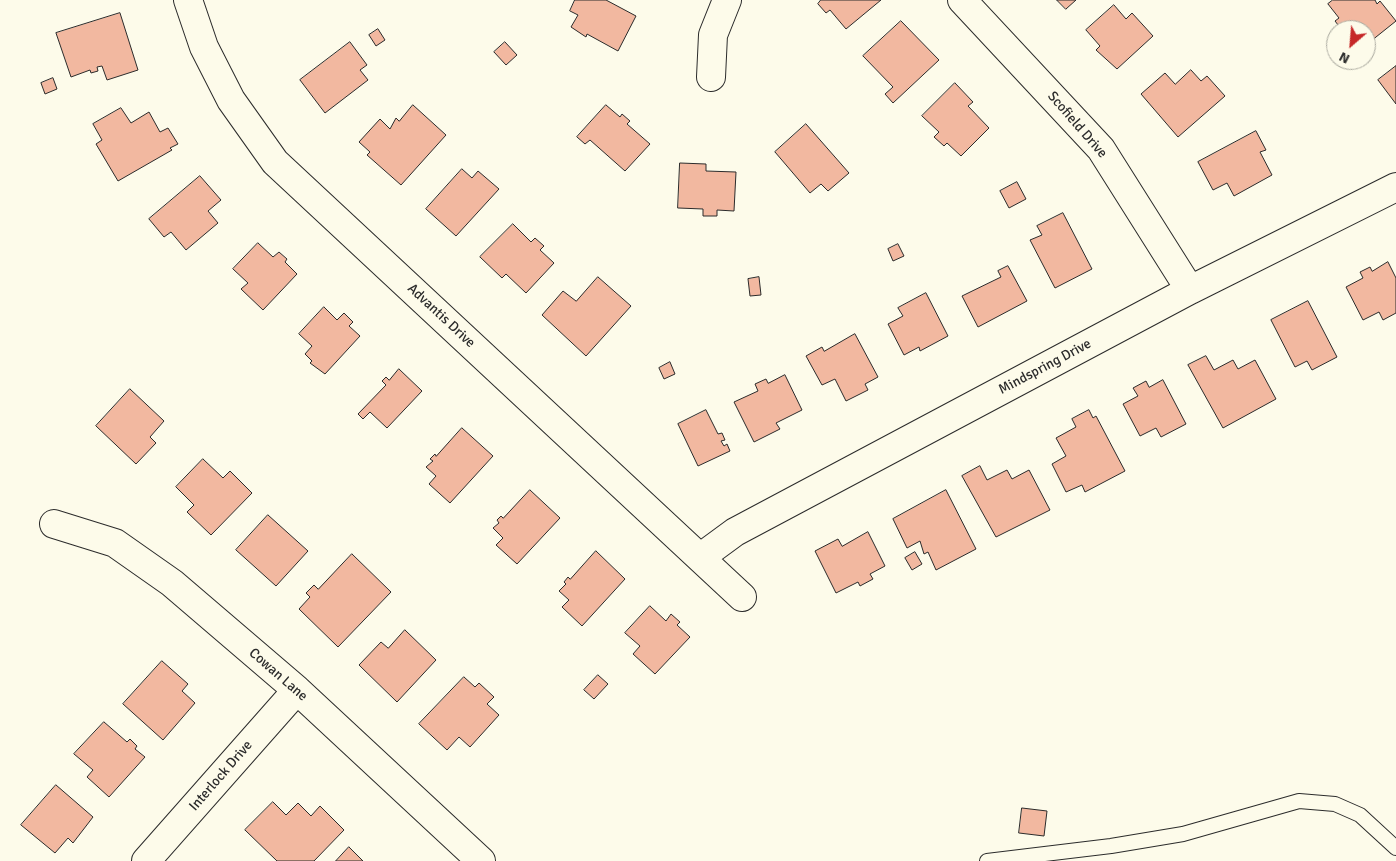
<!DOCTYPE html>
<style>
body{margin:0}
#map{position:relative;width:1396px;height:861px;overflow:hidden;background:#fdfbea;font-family:Signika,sans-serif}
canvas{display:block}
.north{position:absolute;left:1326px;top:20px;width:50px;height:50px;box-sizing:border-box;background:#fdfbea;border:1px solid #a9a89e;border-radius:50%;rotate:207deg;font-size:14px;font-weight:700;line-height:20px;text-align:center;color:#2b2b2b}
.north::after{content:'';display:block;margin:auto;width:18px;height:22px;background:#c62828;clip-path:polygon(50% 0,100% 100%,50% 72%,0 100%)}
</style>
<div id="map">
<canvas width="1396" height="861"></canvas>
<div class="north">N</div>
</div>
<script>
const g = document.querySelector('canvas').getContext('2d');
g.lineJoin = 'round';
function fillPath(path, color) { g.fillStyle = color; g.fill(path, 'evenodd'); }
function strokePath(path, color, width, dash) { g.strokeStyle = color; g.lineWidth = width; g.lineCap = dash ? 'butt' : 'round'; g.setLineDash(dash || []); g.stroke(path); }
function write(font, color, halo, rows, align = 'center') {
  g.font = font + ' Signika,sans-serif'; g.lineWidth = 4; g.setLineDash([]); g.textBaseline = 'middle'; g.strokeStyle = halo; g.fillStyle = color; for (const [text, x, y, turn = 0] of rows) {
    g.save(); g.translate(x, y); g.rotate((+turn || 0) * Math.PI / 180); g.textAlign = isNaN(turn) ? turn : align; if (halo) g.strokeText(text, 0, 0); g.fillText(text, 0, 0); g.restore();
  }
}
const building = new Path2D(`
 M575 0H606L636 16 618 51 587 34 586 37 571 27 578 15 570 11Z
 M821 0H881L846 29 830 10 826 13 818 4Z
 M1057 0H1076L1066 9Z
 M1333 0H1375L1377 4 1380 1 1396 21 1366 45V30H1342L1335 21 1339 18 1328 4Z
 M1114 5 1126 19 1132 13 1153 36 1117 69 1096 50 1100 46 1086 30Z
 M120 13 138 70 107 80 102 66 97 67 98 71 91 73 90 70 71 77 56 33Z
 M901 21 939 60 893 103 885 94 893 87 863 56Z
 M378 29 385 40 376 46 369 35Z
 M350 42 367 65 360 70 368 80 325 113 300 80Z
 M505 42 517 55 506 65 494 52Z
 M1396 66V104L1378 80Z
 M1191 70 1201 81 1207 76 1225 96 1178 137 1141 94 1165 73 1175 84Z
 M53 78 57 89 45 94 41 83Z
 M955 83 973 102 968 106 989 128 961 156 947 143 944 146 934 137 939 132 922 116Z
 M413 105 446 135 401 185 367 155 370 152 359 142 380 119 390 129 396 118 399 121Z
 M606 105 620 117 622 114 630 121 627 124 650 144 625 171 590 140 585 144 577 137Z
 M121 108 131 123 149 112 160 132 168 128 178 144 170 148 172 150 118 181 96 144 102 140 93 124Z
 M806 124 849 173 828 191 821 184 810 193 775 152Z
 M1256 131 1266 150 1260 152 1272 175 1234 196 1227 183 1213 190 1198 162Z
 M680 163 706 164V171L736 172 734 211 717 210V216H703V209L678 208Z
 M462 169 472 178 478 171 499 189 456 236 426 209Z
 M200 176 221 200 208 211 218 223 186 250 171 232 164 237 149 219Z
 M1017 182 1026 199 1009 208 1000 191Z
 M1063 213 1092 269 1055 288 1030 240 1042 235 1037 226Z
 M513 224 531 242 535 238 544 246 540 250 554 263 526 293 506 274 502 278 480 257Z
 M258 243 273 257 279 252 287 259 285 262 297 274 263 310 241 289 248 283 233 269Z
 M898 244 904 256 893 261 888 249Z
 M1388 262 1396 278V313L1383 320 1379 312 1363 320 1346 287 1363 278 1360 272 1370 267 1372 271Z
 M1008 266 1027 301 978 327 962 296 1001 277 998 271Z
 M598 277 631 306 586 356 542 315 563 291 576 301Z
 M759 277 761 295 750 296 748 279Z
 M926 293 948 336 920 351 919 347 904 355 888 324 903 316 898 308Z
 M1308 301 1337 357 1312 370 1307 361 1295 367 1271 320Z
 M324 307 337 320 344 313 353 322 349 326 360 336 325 374 310 363 312 361 305 354 312 346 299 334Z
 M855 334 878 377 865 384 868 390 846 401 835 379 822 385 806 356 822 347 824 351Z
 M1206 356 1214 370 1233 360 1238 369 1255 360 1276 399 1223 428 1188 365Z
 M670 362 675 374 664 379 659 368Z
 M399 369 422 391 387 428 370 412 363 419 358 414 386 385 382 381 386 377 389 380Z
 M785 375 802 410 776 423 780 429 754 442 734 402 758 391 755 384 766 379 768 383Z
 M1163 380 1186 424 1161 437 1156 428 1140 436 1123 404 1138 396 1133 388 1146 381 1149 387Z
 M130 389 164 421 150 437 156 443 136 464 96 426Z
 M706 410 718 434 722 433 725 440 721 441 724 446 727 444 730 451 698 466 678 424Z
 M1089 410 1093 418 1096 416 1125 471 1085 492 1082 485 1066 492 1052 464 1066 456 1056 438 1076 427 1072 419Z
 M462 428 493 456 450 503 429 484 436 476 426 467 433 461 430 459 435 454 436 456Z
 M203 459 223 478 230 471 252 493 211 535 187 512 194 505 176 487Z
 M980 466 987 480 1007 470 1012 479 1029 470 1050 510 996 537 962 476Z
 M530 490 560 518 517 564 496 545 503 538 493 528 499 523 497 520 501 516 503 518Z
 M946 490 976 549 936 570 928 552 924 554 920 541 907 548 893 519Z
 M268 515 308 551 276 586 236 550Z
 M868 532 885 566 870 574 873 579 860 586 858 582 836 593 815 551 838 539 842 546Z
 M596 551 625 579 582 626 562 607 569 600 559 591 566 584 564 582 568 577 570 579Z
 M915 552 922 564 912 570 905 558Z
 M352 554 391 592 338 647 299 609 310 597 306 593 314 585 318 589Z
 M650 606 666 621 671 614 680 622 677 625 690 637 655 674 633 654 640 646 625 633Z
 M405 630 436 660 397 702 359 665 381 642 388 648Z
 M162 661 188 684 182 691 195 703 163 740 123 704Z
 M598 675 608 684 594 699 584 690Z
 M464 677 475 687 479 683 494 697 487 704 499 715 470 747 459 737 447 750 419 724Z
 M104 722 127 742 130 739 137 746 135 749 145 757 109 797 87 777 93 770 74 754Z
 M56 785 93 817 73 843 68 838 55 853 21 825Z
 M273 802 286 815 298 803 311 816 320 806 344 830 314 861H277L245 830Z
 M1022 808 1047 811 1044 836 1019 833Z
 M349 847 363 861H336Z`);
fillPath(building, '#f2b8a0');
strokePath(building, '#2b2b2b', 1);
const lane = new Path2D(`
 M987 861 1111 846 1183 834 1299 801 1335 804 1360 815 1396 848`);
const street = new Path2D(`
 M188 0 204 47 231 100 275 162 742 597
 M962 0 1101 149 1190 290
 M711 77 713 35 727 0
 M54 524 115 543 172 583 297 690 481 861
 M701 557 735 532 1190 290 1396 187
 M146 861 297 690`);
strokePath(lane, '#2b2b2b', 16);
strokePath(street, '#2b2b2b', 30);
strokePath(lane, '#fdfbea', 14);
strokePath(street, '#fdfbea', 28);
write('14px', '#2b2b2b', '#fdfbea', [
 ["Scofield Drive",1077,125,49],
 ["Advantis Drive",441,316,43],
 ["Mindspring Drive",1045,367,-28],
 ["Cowan Lane",278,675,41],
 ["Interlock Drive",221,776,-49]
]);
</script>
